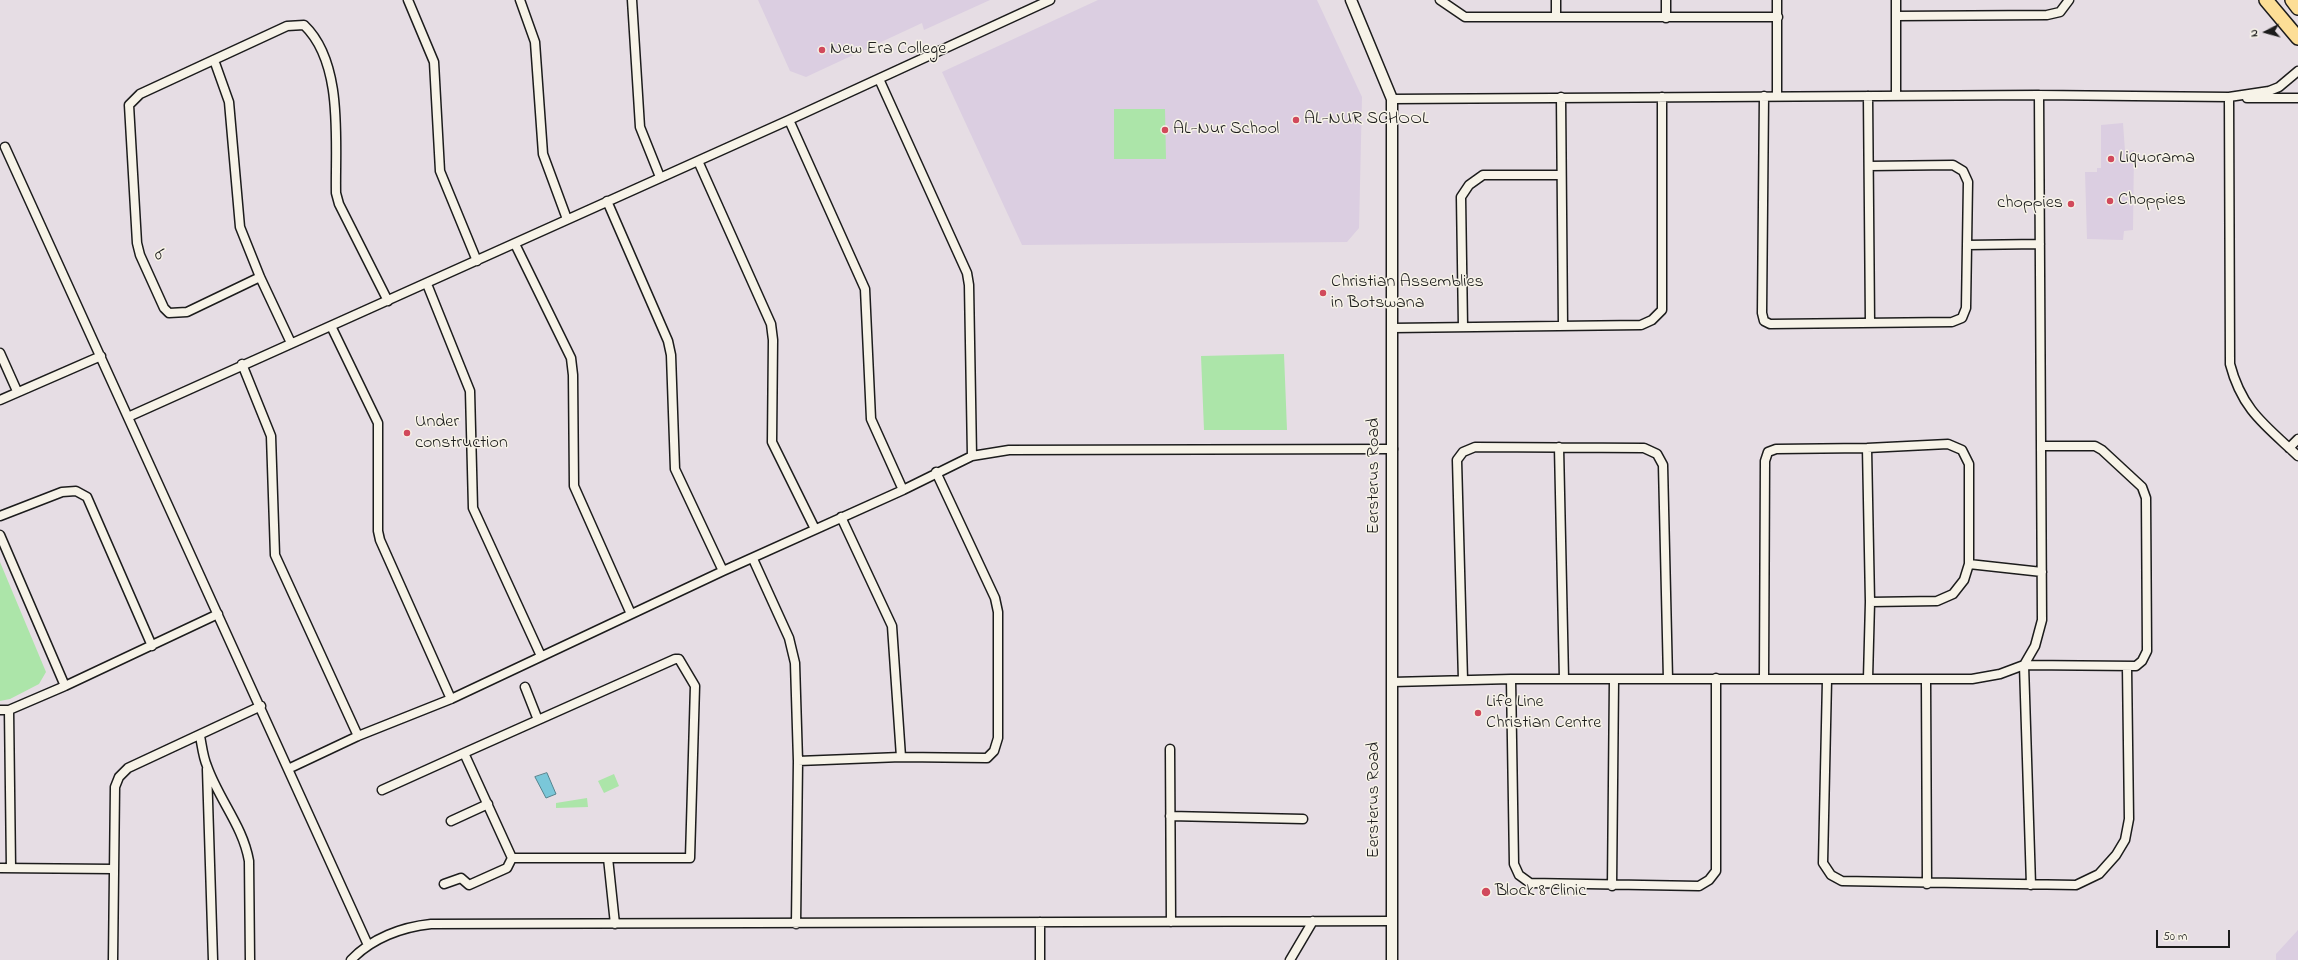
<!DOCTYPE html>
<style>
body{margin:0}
#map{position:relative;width:2298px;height:960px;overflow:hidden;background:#e6dde4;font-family:"Indie Flower",sans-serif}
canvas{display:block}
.north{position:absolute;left:2246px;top:12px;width:40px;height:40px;-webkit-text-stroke:3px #f7f3e8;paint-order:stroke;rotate:264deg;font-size:11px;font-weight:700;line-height:16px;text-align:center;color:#1c1c1c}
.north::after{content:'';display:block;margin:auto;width:14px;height:18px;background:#1c1c1c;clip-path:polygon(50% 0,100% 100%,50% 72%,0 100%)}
.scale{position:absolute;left:2156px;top:930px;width:74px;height:18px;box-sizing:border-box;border:2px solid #1c1c1c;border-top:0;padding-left:5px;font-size:12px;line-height:14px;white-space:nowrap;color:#1c1c1c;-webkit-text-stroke:3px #f7f3e8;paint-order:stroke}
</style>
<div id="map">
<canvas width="2298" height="960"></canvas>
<div class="north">N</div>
<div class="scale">50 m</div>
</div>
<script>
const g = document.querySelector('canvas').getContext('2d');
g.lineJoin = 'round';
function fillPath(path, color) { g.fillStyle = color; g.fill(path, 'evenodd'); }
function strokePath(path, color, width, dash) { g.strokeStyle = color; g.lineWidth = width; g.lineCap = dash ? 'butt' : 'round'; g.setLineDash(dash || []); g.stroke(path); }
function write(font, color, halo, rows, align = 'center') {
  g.font = font + ' "Indie Flower",sans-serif'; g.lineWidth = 3; g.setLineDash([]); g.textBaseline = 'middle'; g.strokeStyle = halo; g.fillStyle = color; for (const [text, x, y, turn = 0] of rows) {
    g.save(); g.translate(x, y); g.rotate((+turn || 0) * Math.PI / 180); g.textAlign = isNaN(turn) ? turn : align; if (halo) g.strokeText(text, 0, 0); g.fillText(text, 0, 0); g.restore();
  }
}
fillPath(new Path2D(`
 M758 0H990L924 30 922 23 806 77 790 71Z
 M1098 0H1317L1362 97 1359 228 1347 242 1022 245 942 72Z
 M2123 123 2125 151 2134 150 2133 230 2124 231 2123 240 2087 239 2085 172H2097V168H2101V125Z
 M2298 930V960H2276V954Z`), '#dbcee1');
fillPath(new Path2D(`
 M1114 109H1165L1166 159H1114Z
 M1284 354 1287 430H1204L1201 356Z
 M0 562 46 672 39 684 10 699 0 701Z
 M614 774 619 786 604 793 598 781Z
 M587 798 588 807 556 808V803Z`), '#ace5a9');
const water = new Path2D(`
 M547 773 556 794 546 798 535 777Z`);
fillPath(water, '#7ac7d9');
strokePath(water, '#54838d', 1);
const minor = new Path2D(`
 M408 0 434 62 440 171 477 261
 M520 0 535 42 543 154 567 219
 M632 0 640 127 660 177
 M1440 0 1465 17H1778
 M1556 0V17
 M1666 0V18
 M1777 0V96
 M1896 0V96
 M1896 16 2047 15 2060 12 2069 0
 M214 60 229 102 240 227 260 277 291 343
 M879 79 967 273 969 285 972 456
 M1764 96 1762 313 1764 321 1770 324 1952 322 1962 318 1966 308 1968 182 1963 171 1953 165 1869 166
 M1868 96 1870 323
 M1561 97 1563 326
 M2229 97 2230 364C2242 410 2265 425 2298 456
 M2247 98H2298
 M1392 99 2039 95 2229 97 2269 91 2279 87 2298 71
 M789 120 865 289 871 419 903 490
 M5 147 368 945
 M698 161 771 324 773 340 772 442 815 529
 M607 201 668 341 671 355 675 469 723 571
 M515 244 571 358 573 375 574 486 631 614
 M1967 245 2040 244
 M260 277 187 312 169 313 164 308 140 255 137 243 129 105 140 94 287 26 304 25C344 63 335 142 336 193L339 204 388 301
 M427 284 470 391 473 508 541 656
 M331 326 378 423V531L380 540 451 699
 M1463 327 1461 197 1469 185 1483 175H1561
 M1392 328 1641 325 1652 320 1662 310V97
 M0 353 17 391
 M242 364 271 436 275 555 358 736
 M0 400 101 356
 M128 417 789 120 1050 0
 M1559 447 1564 679
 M1867 448 1870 602 1868 679
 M2289 448 2298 439
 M0 516 62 492 76 491 87 497 152 646
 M841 517 892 626 901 757
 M0 535 65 686
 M753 559 789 638 795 663 798 761 796 924
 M1969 564 2042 572
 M675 659H679L695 686 690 858H512L464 753Z
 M1764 678 1765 461 1768 452 1776 449 1867 448 1948 444 1962 450 1969 464V564L1964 580 1953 594 1937 601 1870 602
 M1511 679 1514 864 1519 875 1530 883 1699 886 1709 880 1716 871V678
 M1463 680 1457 460 1463 452 1475 447 1644 448 1657 454 1663 465 1668 679
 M1827 680 1823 863 1831 875 1842 881 2076 885 2099 874 2116 855 2125 840 2129 819 2127 667
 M1926 681 1927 884
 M1392 682 1511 679H1972L2000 674 2024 665 2035 646 2042 620 2039 95
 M525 687 538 720
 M0 710H9L65 686 218 614
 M9 710 11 868
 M200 736C202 746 203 757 207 766 219 800 243 826 249 861L250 960
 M1170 749 1171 922
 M798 761 901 757 987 758 994 751 998 738V612L995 598 936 472
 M207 769 213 960
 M288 769 358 736 451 699 723 571 903 490 972 456 1009 450 1393 449
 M382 790 464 753
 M1170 816 1303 819
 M451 821 488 804
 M608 858 615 924
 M0 868 113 869
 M444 884 461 878 469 885 507 868 512 858
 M2031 885 2024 665 2136 666 2142 661 2147 651 2146 498 2142 487 2102 450 2095 446H2042
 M1612 886 1614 680
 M1040 922V960
 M113 960 115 787 119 777 128 768 261 706
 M351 960C372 938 402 927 431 924L1392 921
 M1290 960 1313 921`);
const tertiary = new Path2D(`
 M1351 0 1392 99V960`);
const trunk = new Path2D(`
 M2266 0 2298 38
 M2292 0 2298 8`);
strokePath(minor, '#1c1c1c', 11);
strokePath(tertiary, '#1c1c1c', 13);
strokePath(trunk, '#1c1c1c', 16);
strokePath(minor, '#f7f3e8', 8);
strokePath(tertiary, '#f7f3e8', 10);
strokePath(trunk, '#fdde96', 13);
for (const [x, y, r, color] of [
 [822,50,4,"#d1495b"],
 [1296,120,4,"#d1495b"],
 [1165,130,4,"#d1495b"],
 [2111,159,4,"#d1495b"],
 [2110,201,4,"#d1495b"],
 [2071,204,4,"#d1495b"],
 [1323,293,4,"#d1495b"],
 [407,433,4,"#d1495b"],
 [1478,713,4,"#d1495b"],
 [1486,892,5,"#d1495b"]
]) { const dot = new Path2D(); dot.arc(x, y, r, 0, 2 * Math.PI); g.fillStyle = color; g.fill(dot); strokePath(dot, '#f7f3e8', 1.5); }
write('18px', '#1c1c1c', '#f7f3e8', [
 ["New Era College",830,50],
 ["AL-NUR SCHOOL",1304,120],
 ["AL-Nur School",1173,130],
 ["Liquorama",2119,159],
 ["Choppies",2118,201],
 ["choppies",2063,204,"right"],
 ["Christian Assemblies",1331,283],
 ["in Botswana",1331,304],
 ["Under",415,423],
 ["construction",415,444],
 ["Life Line",1486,703],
 ["Christian Centre",1486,724],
 ["Block 8 Clinic",1495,892]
], 'left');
write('18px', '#1c1c1c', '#f7f3e8', [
 ["b",158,255,68],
 ["Eersterus Road",1375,476,-90],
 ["Eersterus Road",1375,800,-90]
]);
</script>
